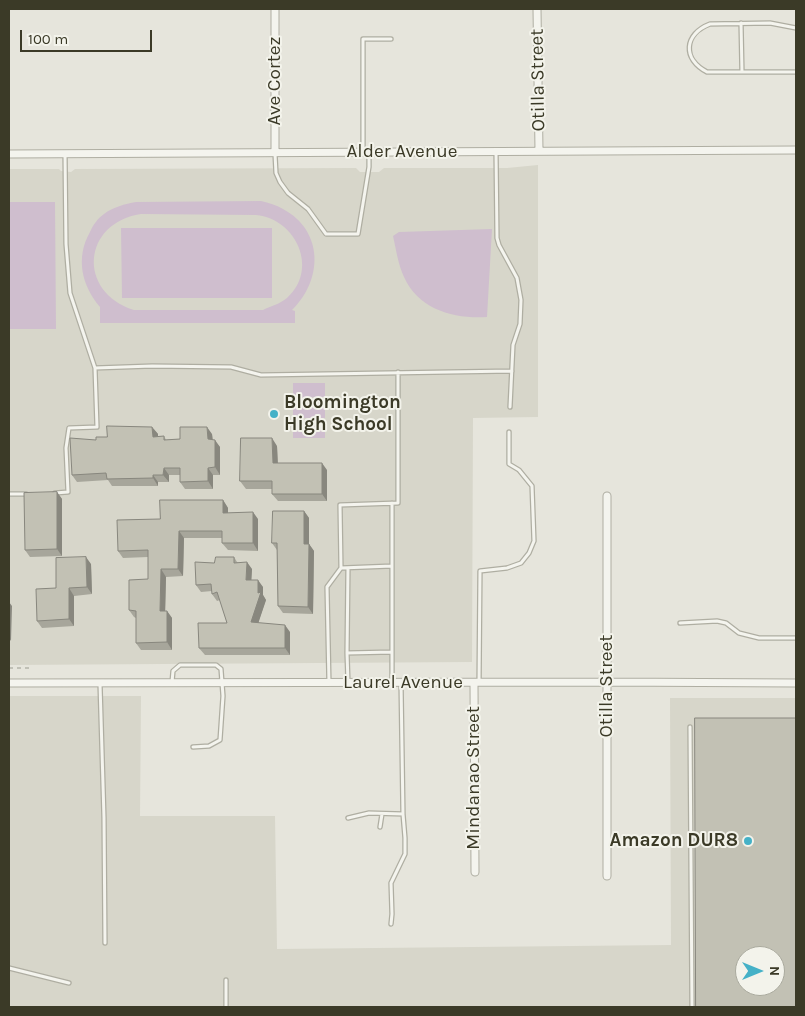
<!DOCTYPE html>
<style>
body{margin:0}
#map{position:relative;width:805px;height:1016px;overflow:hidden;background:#e6e5dc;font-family:Karla,sans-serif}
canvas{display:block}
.frame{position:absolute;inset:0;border:10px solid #3b3a27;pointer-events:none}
.north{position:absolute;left:735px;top:946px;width:50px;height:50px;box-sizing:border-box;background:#f3f3eb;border:1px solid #a9a99d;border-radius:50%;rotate:90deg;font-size:14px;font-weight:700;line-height:20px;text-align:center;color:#3b3a27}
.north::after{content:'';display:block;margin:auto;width:18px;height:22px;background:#45b1c7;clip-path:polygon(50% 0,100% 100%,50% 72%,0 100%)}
.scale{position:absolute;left:20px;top:30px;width:132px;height:22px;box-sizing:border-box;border:2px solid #3b3a27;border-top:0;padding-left:6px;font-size:15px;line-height:18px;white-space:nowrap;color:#3b3a27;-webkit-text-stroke:4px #f3f3eb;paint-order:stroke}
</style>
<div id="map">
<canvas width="805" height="1016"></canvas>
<div class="frame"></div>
<div class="north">N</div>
<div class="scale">100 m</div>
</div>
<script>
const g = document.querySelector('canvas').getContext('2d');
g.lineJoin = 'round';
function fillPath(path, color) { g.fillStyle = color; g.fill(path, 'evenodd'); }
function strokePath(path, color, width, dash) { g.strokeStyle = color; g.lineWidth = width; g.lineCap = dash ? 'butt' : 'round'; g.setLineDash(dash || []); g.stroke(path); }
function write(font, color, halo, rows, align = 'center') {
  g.font = font + ' Karla,sans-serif'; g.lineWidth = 4; g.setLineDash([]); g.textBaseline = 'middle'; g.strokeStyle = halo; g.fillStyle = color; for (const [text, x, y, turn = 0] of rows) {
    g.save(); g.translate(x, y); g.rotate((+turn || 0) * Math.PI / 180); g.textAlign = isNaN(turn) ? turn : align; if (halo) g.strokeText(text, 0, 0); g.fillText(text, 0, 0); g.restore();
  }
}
fillPath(new Path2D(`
 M538 165V417L473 418 472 662 9 665V169H59L61 171 71 172 75 169 356 168 360 172H379L384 168H507Z
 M9 696H141L140 816H275L277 949 671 945 670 698H796V1007H9ZM745 956H775V986H745Z`), '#d7d6ca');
fillPath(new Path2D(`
 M261 201C269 203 276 205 283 209 324 231 323 280 292 310L295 311V323H100V307C82 286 75 258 90 232 93 225 98 218 104 214 113 207 125 204 136 202ZM141 214 256 215C297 219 319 270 287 298 280 304 271 306 263 310H134C77 292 82 223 141 214Z
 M9 202H55L56 329H9Z
 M121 228H272V298H122Z
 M492 229 487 317C454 319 419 310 404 277 398 264 396 249 393 236L399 232Z
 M293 383H325V397L293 398Z
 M293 403H325V418H293Z
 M293 423H325V438H293Z`), '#cfbece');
const lane = new Path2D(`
 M741 23 742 72
 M796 28 770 23 710 24C684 34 682 59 707 72H796
 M363 151V39H391
 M496 152 497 238 499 245 517 278 521 300 520 324 513 345 510 407
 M65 154 66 244 70 293 95 368
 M275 154 276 173 280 182 288 193 308 209 326 234H358L369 167V152
 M55 493 68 492 66 448 69 428 97 427 95 368 152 366 231 367 261 375 512 371
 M9 494H26
 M392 503V683
 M341 568 392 566
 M680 623 717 621 726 623 739 633 759 638H796
 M347 653 348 568
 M172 682 173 671 180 665H216L221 669 223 696 220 740 209 746 193 747
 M348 682 347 653 392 652
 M329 683 327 587 341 568 340 505 398 503V372
 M479 683 480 571 507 568 521 563 529 553 534 541 532 486 519 470 509 464V432
 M100 684 104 818 105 943
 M690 727 692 1007
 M348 818 369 813 403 814
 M380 827 382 814
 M391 924 392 914 391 883 405 854V838L403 814 401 683
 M9 968 69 983
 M226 1007V980`);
const street = new Path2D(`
 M275 9V153
 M537 9 539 151
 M9 154 796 150
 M607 496V876
 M9 683 607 682 796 683
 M474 683 475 872`);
strokePath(lane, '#afaea2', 5.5);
strokePath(street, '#afaea2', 9);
strokePath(new Path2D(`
 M9 668H33`), '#c0c0b6', 2, [4, 4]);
strokePath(lane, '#f4f4ee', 3);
strokePath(street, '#f4f4ee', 7);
fillPath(new Path2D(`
 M152 427 158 434V437L164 436 166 440 180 439 212 434 213 440 220 447V475H213V489H185L180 482V475H169V482H158V486H112L108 480 77 482 72 475 96 440Z
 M277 446 278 463 327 470V501H278L272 494V489H246L240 481Z
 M57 492 62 499V556L30 557 25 550Z
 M223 500 228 508V513L258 519V551L228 550 222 543V538H184L183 576 166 577 165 611H167L172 618V650H141L136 643V618L134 617 129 610 148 579V557L123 558 118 551 160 519Z
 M304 511 309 518V544L314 551 313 614 283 613 278 606 277 550 272 543Z
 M234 557 237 562 252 569 251 580 263 587V595L266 600 258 623 290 632V655H205L199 648 227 623 220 600 217 601 212 594V591L201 592 196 585Z
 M91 564 92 594 74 596V626L42 628 37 621Z`), '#a7a69b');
fillPath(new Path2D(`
 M152 427 158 434V444L153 437Z
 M207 427 212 434 213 447 208 439Z
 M272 438 277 446 278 470 273 463Z
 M215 440 220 447V475L215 467Z
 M322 463 327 470V501L322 494Z
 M164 468 169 475V482L163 475Z
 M208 468 213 475V489L208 481Z
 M153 475 158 482V486L153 478Z
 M57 492 62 499V556L57 549Z
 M223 500 228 508V520L223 513Z
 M304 511 309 518V551L304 544Z
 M253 512 258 519V551L253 543Z
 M179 531 184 538 183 576 178 569Z
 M309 544 314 551 313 614 308 607Z
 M86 557 91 564 92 594 87 587Z
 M247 562 252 569 251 588 246 580Z
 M161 569 166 577 165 618 160 611Z
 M258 580 263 587V595L266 600 256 630 251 622 258 593Z
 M69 588 74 596V626L69 619Z
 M9 602 12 606 11 641 9 638Z
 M167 611 172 618V650L167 642Z
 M285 625 290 632V655L285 648Z`), '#88877e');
const building = new Path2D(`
 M107 426 152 427 153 437 164 436V440L180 439V427H207L208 439 215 440V467L208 468V481L180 482V468H164L163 475H153V478L107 479 106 473 72 475 70 438 96 440V437H107Z
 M241 438H272L273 463H322V494H272V481H240Z
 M57 492V549L25 550 24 493Z
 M160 500H223V513L253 512V543H222V531H179L178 569H161L160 611H167V642L136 643V611L129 610V580L148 579V550L118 551 117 520 160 519Z
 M273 511H304V544H309L308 607 278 606 277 543H272Z
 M86 557 87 587 69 588V619L37 621 36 589 56 588V558Z
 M216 557H234V563L247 562 246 580H258V593L261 592 251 622 285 625V648H199L198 623H227L217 592 212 594 211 584 196 585 195 562 214 563Z
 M695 718H796V1007H696ZM745 956H775V986H745Z`);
fillPath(building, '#c2c1b4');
strokePath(building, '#88877e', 1);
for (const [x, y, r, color] of [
 [274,414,5,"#45b1c7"],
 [748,841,5,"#45b1c7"]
]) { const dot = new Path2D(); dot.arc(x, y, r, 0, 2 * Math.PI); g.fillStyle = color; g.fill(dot); strokePath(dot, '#f3f3eb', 2); }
write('19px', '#3b3a27', '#f3f3eb', [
 ["Otilla Street",538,80,-91],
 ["Ave Cortez",275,81,-90],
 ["Alder Avenue",402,152],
 ["Laurel Avenue",403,683],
 ["Otilla Street",607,686,-90],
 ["Mindanao Street",474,778,-90]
]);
write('bold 19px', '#3b3a27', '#f3f3eb', [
 ["Bloomington",284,403],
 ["High School",284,425],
 ["Amazon DUR8",738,841,"right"]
], 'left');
</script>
